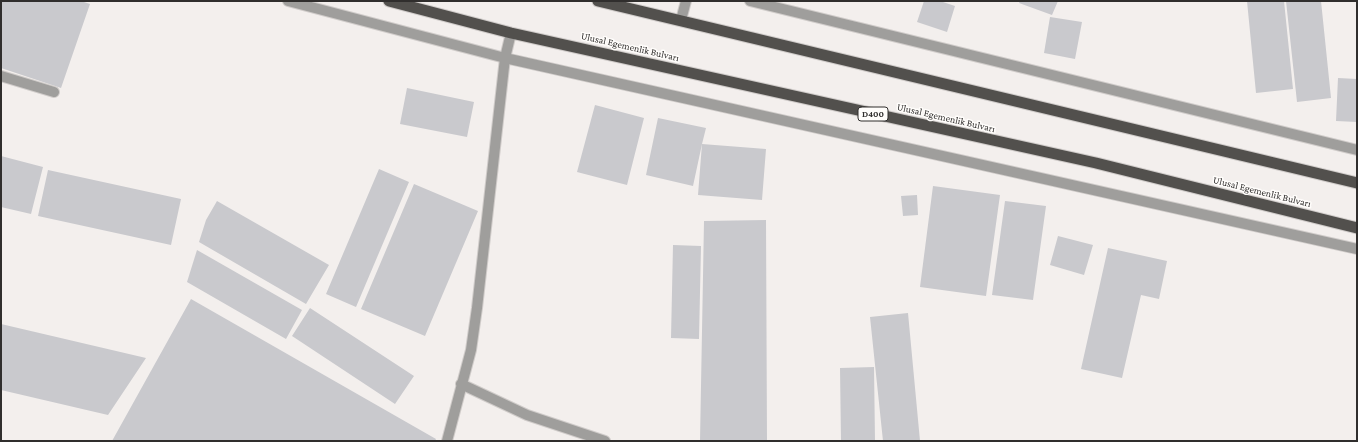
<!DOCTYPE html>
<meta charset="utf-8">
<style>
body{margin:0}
#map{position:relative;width:1358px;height:442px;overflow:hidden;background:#f3efed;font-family:"Crimson Pro",serif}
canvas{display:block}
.frame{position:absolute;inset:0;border:2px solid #302e2d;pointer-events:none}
</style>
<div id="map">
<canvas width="1358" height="442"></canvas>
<div class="frame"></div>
</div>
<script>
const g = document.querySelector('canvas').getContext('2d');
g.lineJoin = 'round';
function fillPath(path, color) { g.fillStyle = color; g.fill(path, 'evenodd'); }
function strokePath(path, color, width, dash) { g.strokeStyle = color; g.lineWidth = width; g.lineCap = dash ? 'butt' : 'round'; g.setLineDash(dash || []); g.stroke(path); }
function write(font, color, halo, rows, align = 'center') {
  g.font = font + ' "Crimson Pro",serif'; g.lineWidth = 3; g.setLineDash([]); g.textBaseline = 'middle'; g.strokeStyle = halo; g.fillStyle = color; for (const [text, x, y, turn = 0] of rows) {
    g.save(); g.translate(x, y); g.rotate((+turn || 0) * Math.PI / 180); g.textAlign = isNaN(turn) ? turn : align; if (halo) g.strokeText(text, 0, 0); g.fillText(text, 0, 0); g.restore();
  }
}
fillPath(new Path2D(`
 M1 1H81L90 4 61 88 1 68Z
 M924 1H940L955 6 947 32 917 22Z
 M1020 1H1058L1052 15 1019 3Z
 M1247 1H1284L1293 89 1256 93Z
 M1286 1H1321L1331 98 1297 102Z
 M1050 17 1082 22 1075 59 1044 53Z
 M1338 78 1357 79V122L1336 121Z
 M407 88 474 102 467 137 400 124Z
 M595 105 644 118 627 185 577 172Z
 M658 118 706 128 702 144 766 149 762 200 698 195 702 144 693 186 646 175Z
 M1 156 43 167 31 214 1 207Z
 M379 169 409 182 356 307 326 294Z
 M48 170 181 199 171 245 38 216Z
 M414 184 478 211 425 336 361 309Z
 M933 186 1000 195 986 296 920 287Z
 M917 195 918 215 903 216 901 196Z
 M217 201 329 265 306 304 199 242 206 220Z
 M1005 201 1046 206 1033 300 992 295Z
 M766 220 767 441H700L704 221Z
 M1058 236 1093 245 1084 275 1050 265Z
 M673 245 701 246 699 339 671 338Z
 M1108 248 1167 261 1159 299 1141 295 1122 378 1081 369Z
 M197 250 302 310 286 339 187 282Z
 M191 299 436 439 435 441H112Z
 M310 308 414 376 395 404 292 336Z
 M908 313 920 441H883L870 317Z
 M1 324 146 358 108 415 1 390Z
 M874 367 875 441H841L840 368Z`), '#c9c9cd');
const service = new Path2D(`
 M1 76 54 92`);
const minor = new Path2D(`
 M288 1 505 58 1357 249
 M750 1 1357 150
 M681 20 686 1
 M461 384 527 415 605 441
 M447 441 471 350 477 308 505 58 511 33`);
const trunk = new Path2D(`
 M389 1 511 33 1096 163 1357 228
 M598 1 1357 183`);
strokePath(service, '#d0ccca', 12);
strokePath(minor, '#d0ccca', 12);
strokePath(trunk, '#d0ccca', 13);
strokePath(service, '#9f9e9c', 10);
strokePath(minor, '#9f9e9c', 10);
strokePath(trunk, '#52504d', 11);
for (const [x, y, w] of [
 [873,114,30]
]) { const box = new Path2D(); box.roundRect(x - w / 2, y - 7, w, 14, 3); g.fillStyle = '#fffdfb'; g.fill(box); strokePath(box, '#302e2d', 1); }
write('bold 9px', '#302e2d', null, [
 ["D400",873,114]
]);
write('10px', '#302e2d', '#fffdfb', [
 ["Ulusal Egemenlik Bulvarı",630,47,13],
 ["Ulusal Egemenlik Bulvarı",946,118,13],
 ["Ulusal Egemenlik Bulvarı",1262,192,14]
]);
</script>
